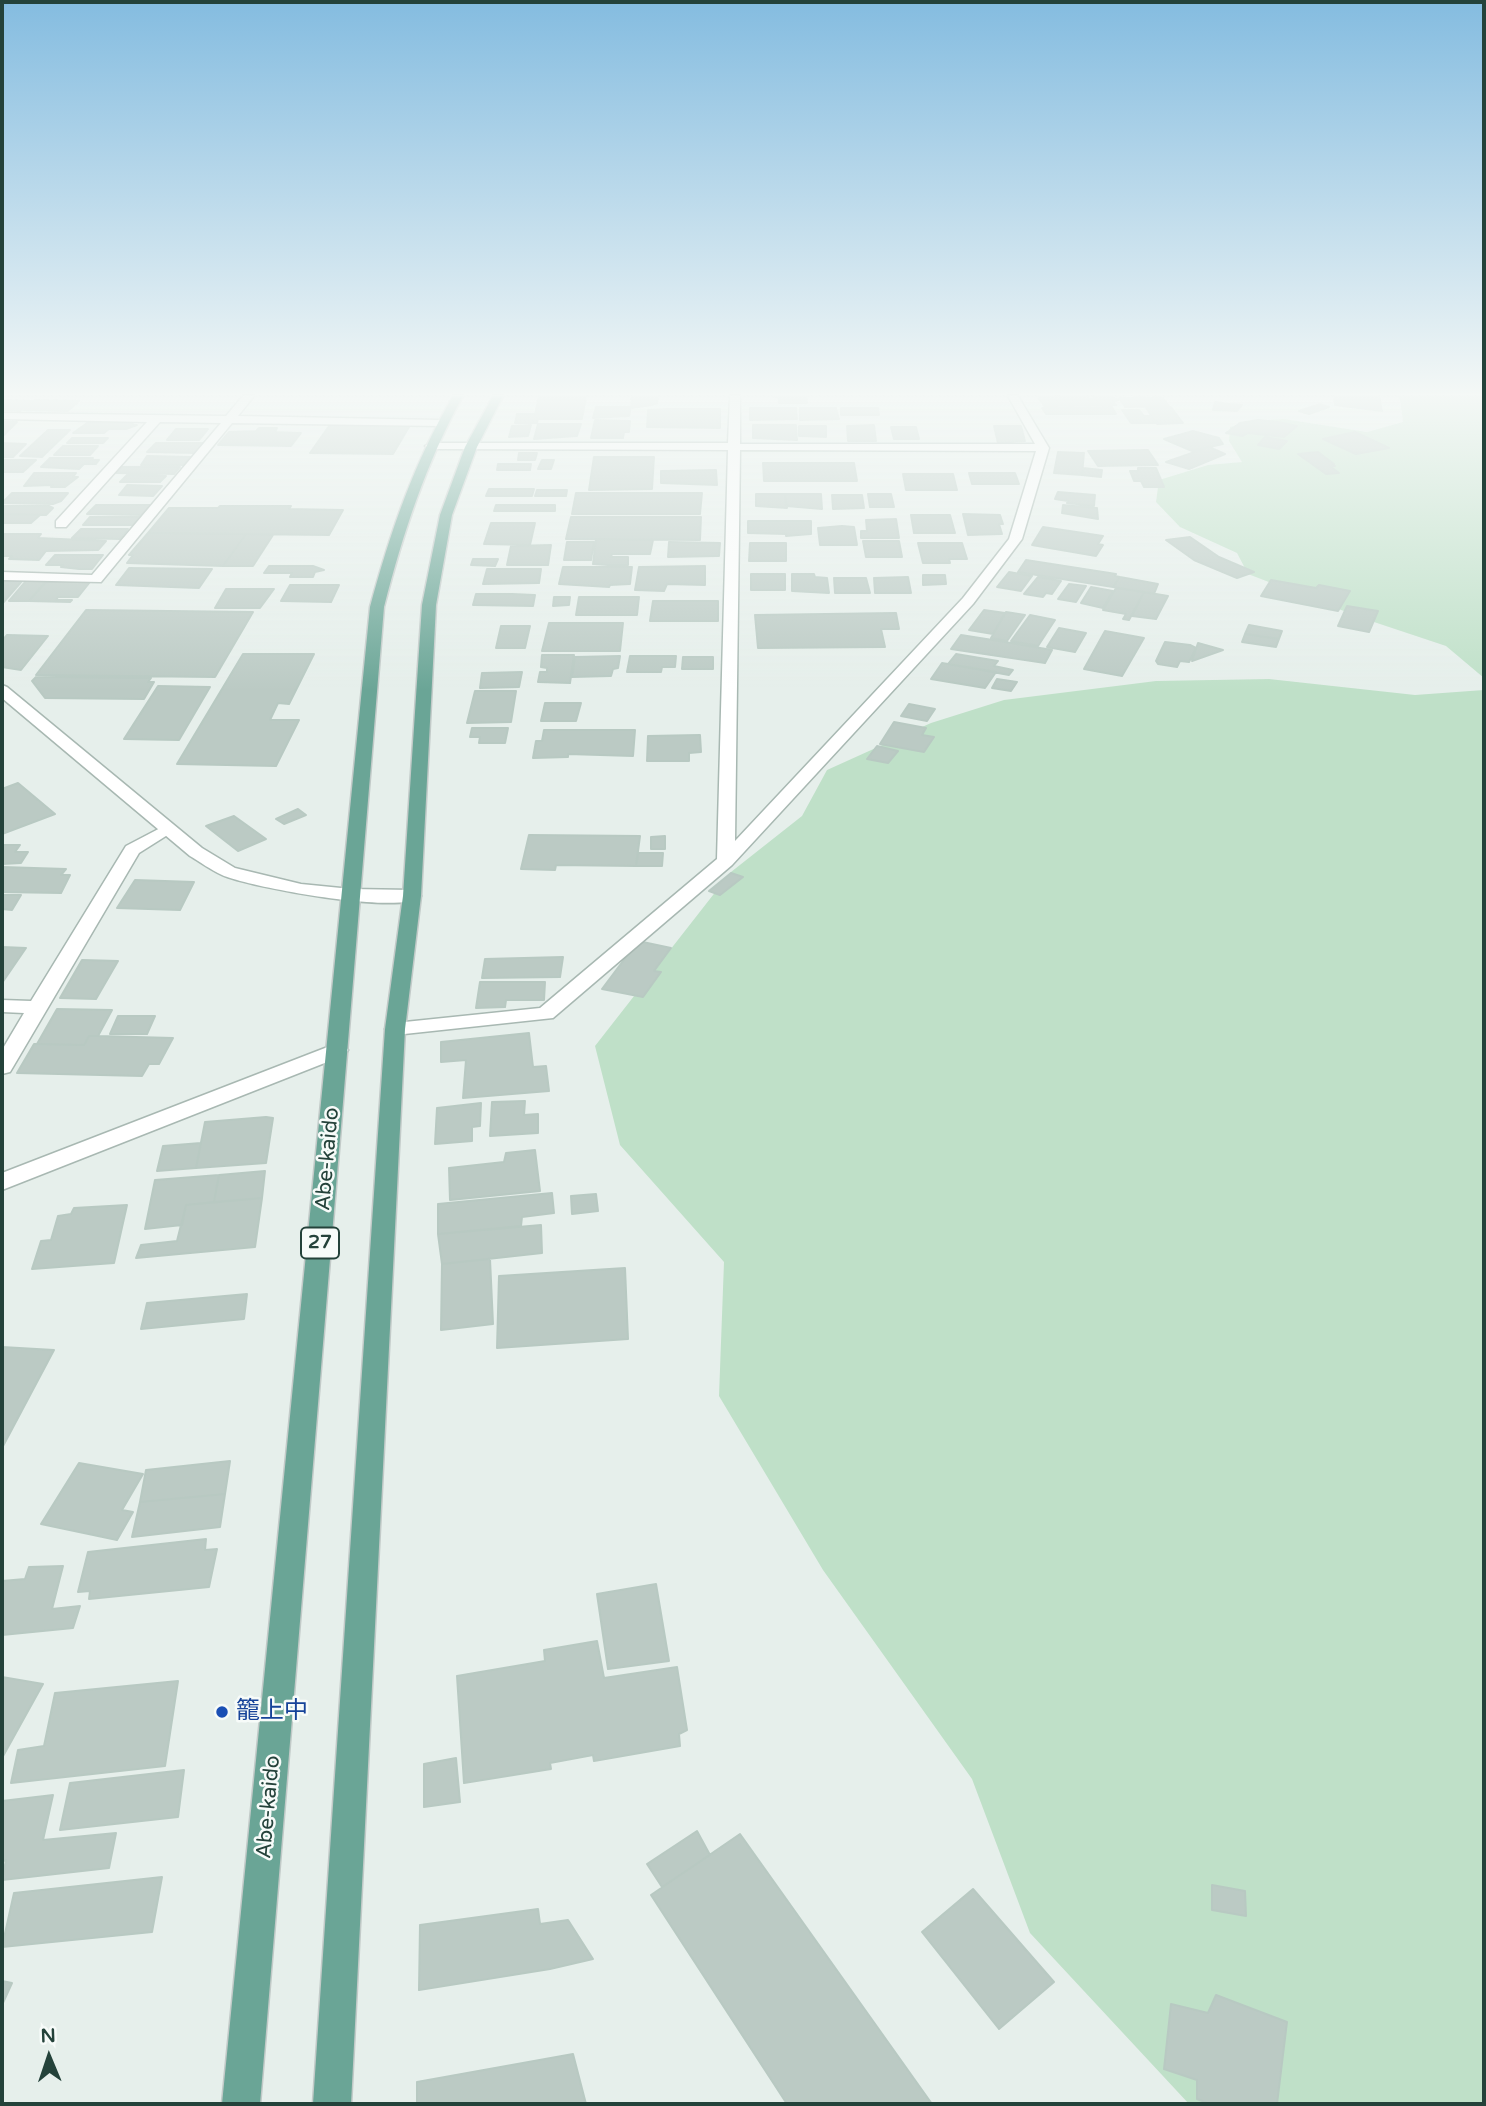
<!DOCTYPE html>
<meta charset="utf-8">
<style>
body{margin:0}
#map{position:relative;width:1486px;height:2106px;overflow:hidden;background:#e6efeb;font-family:"Varela Round",sans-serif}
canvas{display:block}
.frame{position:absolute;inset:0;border:4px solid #24423a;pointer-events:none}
.north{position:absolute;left:14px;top:2022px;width:70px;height:70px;-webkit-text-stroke:5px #f7fbf9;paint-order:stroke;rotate:358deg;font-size:19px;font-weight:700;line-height:28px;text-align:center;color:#24423a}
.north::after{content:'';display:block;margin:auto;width:24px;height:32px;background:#24423a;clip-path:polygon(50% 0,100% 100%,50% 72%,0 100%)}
</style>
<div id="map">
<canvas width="1486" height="2106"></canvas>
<div class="frame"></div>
<div class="north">N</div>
</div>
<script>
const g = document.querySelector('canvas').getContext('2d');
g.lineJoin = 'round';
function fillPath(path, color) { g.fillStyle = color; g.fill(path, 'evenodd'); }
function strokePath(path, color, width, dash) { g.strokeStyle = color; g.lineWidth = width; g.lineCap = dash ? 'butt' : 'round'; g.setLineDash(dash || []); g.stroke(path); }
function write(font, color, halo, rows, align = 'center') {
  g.font = font + ' "Varela Round","Noto Sans JP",sans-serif'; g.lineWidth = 5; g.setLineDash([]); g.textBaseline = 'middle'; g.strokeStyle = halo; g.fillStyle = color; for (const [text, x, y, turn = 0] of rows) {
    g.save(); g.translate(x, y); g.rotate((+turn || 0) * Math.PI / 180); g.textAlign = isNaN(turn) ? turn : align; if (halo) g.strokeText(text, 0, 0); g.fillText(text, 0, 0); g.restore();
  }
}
fillPath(new Path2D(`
 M1397 396H1484V678L1446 646 1362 618 1248 574 1237 553 1180 527 1156 502 1159 480 1208 465 1242 462 1229 441 1230 427 1252 421 1284 419 1367 432 1403 422 1400 399Z
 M1269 679 1415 695 1484 690V2104H1189L1030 1933 972 1779 823 1570 719 1396 724 1262 620 1145 595 1046 731 872 802 816 827 770 931 723 1004 700 1156 681Z`), '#bfe0c8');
const building = new Path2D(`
 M539 396H586L582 419H538L537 423H515L517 414H535Z
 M632 396H658L657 403 652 405 631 408Z
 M773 396H806L807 403H779V398Z
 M1064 396H1087L1094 405 1044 406 1038 397Z
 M1094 396H1110L1118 400 1113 401 1116 405H1094L1089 399 1096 398Z
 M1334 396H1379L1382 411 1335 405Z
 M1162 397 1169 406 1125 407 1119 398Z
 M2 400 32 401 20 411 2 410Z
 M35 400 79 401 68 411 23 410Z
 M1215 402 1230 404 1242 405 1237 411 1213 410Z
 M1320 404 1329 407 1309 414 1299 411Z
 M596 407H631L629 416 593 418Z
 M1112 407 1116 414H1046L1042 408Z
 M1171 407 1183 423 1157 424 1146 408Z
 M750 408H796L797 419 750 420Z
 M800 408H836L839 419 800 420Z
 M841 408H878L879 415H841Z
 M667 409H720V428L647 427 648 410Z
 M1122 410H1139L1144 416H1151L1156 423H1131Z
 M595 420 630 421 629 432H624L623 438H591Z
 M1258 420 1278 422 1297 426 1284 437 1248 433 1242 436 1226 433 1240 423Z
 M2 422H17L4 435H2Z
 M87 423H133L132 425H137L126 429H109L104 433H73Z
 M538 424H581L577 436 534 439Z
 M531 425 528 436 509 437 512 426Z
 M753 425H796L797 440 753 438Z
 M874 425 876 441H848L847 426Z
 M329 426 409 427 393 454 310 453Z
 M799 426H826V437L799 436Z
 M994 426H1021L1025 441 998 443Z
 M891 427H916L919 439H894Z
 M259 428H277L275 432 301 433 291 446 218 445 229 432 256 431Z
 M176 429H208L199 440H167Z
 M48 430H70L42 457 20 456Z
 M1193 431 1219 438 1223 444 1192 451 1164 439Z
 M1355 432 1389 448 1356 454 1323 439Z
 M1265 437 1287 441 1279 449 1258 445Z
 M72 438H108L103 443H67Z
 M2 443 26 444 13 457H2Z
 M156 443H204L195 453 147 452Z
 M63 446H98L90 455H54Z
 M1209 447 1225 454 1189 469 1166 462Z
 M1148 450 1158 465 1098 466 1088 451Z
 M1058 452 1084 453 1082 475 1054 473Z
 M1318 452 1334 464H1332L1335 466H1330L1339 473 1326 474 1298 454Z
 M519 453H537L535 460H518Z
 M147 456H148L191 457 184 465H141Z
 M594 457H654L652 489 589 490Z
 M50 458H93L91 460H99L96 464H84L79 469 41 467Z
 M2 460H36L23 472H2Z
 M542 460H554L551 469H538Z
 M763 463H854L857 481H764Z
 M498 464H531L530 470H497Z
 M121 467H180L174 474 116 473Z
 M1083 468 1102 470 1101 477 1082 475Z
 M1138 468H1156L1164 487H1144L1141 481H1134L1130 471H1138Z
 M716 470 717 485 661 483V471Z
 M34 473H76L73 477H78L65 487H51L53 485 24 486Z
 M969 473H1015L1019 484H972Z
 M903 474H953L957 490H906Z
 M127 475 166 476 160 482H120Z
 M127 485 162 486 153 496 119 495Z
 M489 489H534L532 496H486Z
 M537 490H567L566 496H535Z
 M1058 492 1095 495 1094 506 1067 503 1068 501 1055 499Z
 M12 493H68L61 501 53 504 2 503Z
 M576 493H702L700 514H572Z
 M756 494H785L787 508 756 506Z
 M785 494H821L822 509 786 506Z
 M868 494H891L894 507H870Z
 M832 495H862L864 508 833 509Z
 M96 505H150L142 515 87 514Z
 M496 505H555V511H494Z
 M1063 505 1097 508 1098 519 1062 513Z
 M2 506H49L53 508 46 515 2 514Z
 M220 506H291L289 509 343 510 329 535 148 533 169 508H218Z
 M2 514 40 515 31 523H2Z
 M963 514 1000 515 1003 524H999L1002 534 968 535Z
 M911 515H950L955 533H914Z
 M90 517H140L133 525H83Z
 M571 517H701L700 540 566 539Z
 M896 519 899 538H861V531H867L866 520Z
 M748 521H811V534L786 536V534L748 533Z
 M491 523H535L530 545 484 544Z
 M842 526 854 527 857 545H820L818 528Z
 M1043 527 1103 536 1098 544 1103 545 1096 556 1032 545Z
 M81 529H128L120 539 72 538Z
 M148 533 231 534H246L223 566 127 563 133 555H129Z
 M2 534H41L38 538 106 541 98 550 46 551 39 560 9 559 12 556H2Z
 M246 534 273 535 253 566H223Z
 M1190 537 1219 557 1254 572 1237 578 1194 560 1166 540Z
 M596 539 653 540 650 554H612L611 557H628V565H608L593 564Z
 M863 541H899L902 557H866Z
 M567 542H594L591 560H564Z
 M669 542 720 543 719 556 668 557Z
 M750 543H786V561H749Z
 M918 543H962L967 559H949L950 563H923Z
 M551 545 548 565H507L511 546Z
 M55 555H103L92 569H79L61 567 63 565H46Z
 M473 559H498L495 566 471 565Z
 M1026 560 1116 574 1115 576 1120 577 1113 587 1018 572Z
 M269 566H313L324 570 315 572 313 577H290L292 573H264Z
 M705 566V585L667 584 664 591 635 590 639 567Z
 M563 567H632L630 584 610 585 609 587 559 584Z
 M129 568 212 569 199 588 116 585Z
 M487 569H541L539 583 483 584Z
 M1009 572 1032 576 1021 591 997 587Z
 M751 574H785V590H751Z
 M792 574H814L815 577 827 578 829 593 792 591Z
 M923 575H945L946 584 923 585Z
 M908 577 911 593H875L874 578Z
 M1038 577 1061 581 1052 594 1046 593 1043 597 1024 594Z
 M1120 577 1158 584 1154 594 1113 587Z
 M834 578H866L870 593H835Z
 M1271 580 1316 588 1319 585 1350 591 1338 611 1261 596Z
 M5 581H22L2 604V584Z
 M26 581H46L29 601H9Z
 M46 582H90L78 597H58L56 600H72L70 602 29 601Z
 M1069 584 1086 586 1076 602 1058 599Z
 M290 585H339L331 602 281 601Z
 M1091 587 1113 591 1103 608 1081 603Z
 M1116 588 1144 592 1129 620 1123 619 1126 614 1103 610Z
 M226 589H274L260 608H215Z
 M1144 592 1168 596 1156 619 1132 616Z
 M476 594H512L535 595 533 606 473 605Z
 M554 597H570L569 605 553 606Z
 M579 597H639L637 615H576Z
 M653 601H718V621H650Z
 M1347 606 1378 611 1369 632 1338 626Z
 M86 610 253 612 215 677 36 675Z
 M984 610 1005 613 993 634 969 630Z
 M1006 612 1025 615 1007 641 991 638Z
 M896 613 899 629H881L885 647 758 648 755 615Z
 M1030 615 1055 620 1038 646 1011 641Z
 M549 623H623L620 651H542Z
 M1249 625 1282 631 1279 639 1245 634Z
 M501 626H530L525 648H496Z
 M1059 628 1086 633 1075 652 1047 647Z
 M1105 631 1144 638 1122 676 1084 669Z
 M1245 634 1279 639 1276 647 1242 642Z
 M7 635 48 636 21 670 2 667V641Z
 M961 635 999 641 1052 650 1045 663 951 649Z
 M1165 642 1190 645 1196 648 1189 662 1180 661 1177 667 1158 664 1156 661Z
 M1198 643 1223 650 1192 661Z
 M243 654H314L289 704 278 703 270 720H299L276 766 177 764Z
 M956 654 998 661 994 666 1013 670 1009 675 948 664Z
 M542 655H574L570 683 538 682 540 672H547V668L541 667Z
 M620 656 618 668 613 669 611 676 572 677 575 657Z
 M630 656H676L675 667H662L661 672H627Z
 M683 657H713V669H682Z
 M942 663 996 672 985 688 931 679Z
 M522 672 519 687 480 688 482 673Z
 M36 677 151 678 148 682H154L144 699 45 698 32 681Z
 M997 679 1017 682 1011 691 992 688Z
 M158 686 210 687 179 740 124 739Z
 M475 691H516L511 722 467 723Z
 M545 703H581L576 721H541Z
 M909 704 935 709 927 721 901 716Z
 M894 722 926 728 922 735 934 737 924 752 880 744Z
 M472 728H508L505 743H479L480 737H470Z
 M544 730H635L633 756 568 754V757L533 758 536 741H542Z
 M700 735 701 752 689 753V761H647L648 736Z
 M877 746 898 751 888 763 867 759Z
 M18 783 55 814 2 834V789Z
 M298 809 306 815 284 824 276 819Z
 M234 816 266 839 238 851 206 826Z
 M529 835 640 836 636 866 556 865 555 870 521 869Z
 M665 836V849H651V837Z
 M2 845H20L15 852H28L21 863 2 864Z
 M638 853H663L662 866H636Z
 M2 867 66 869 61 875H70L61 893 2 892Z
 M731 873 743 877 720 895 709 891Z
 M135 880 194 882 180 910 117 908Z
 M2 895H21L12 910 2 909Z
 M638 941 671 948 654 971 661 972 643 997 602 989Z
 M2 947 26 948 2 983Z
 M563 957 560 977 482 978 485 959Z
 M82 960 118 961 96 999 60 998Z
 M480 982H545L544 1000H506L505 1007 476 1008Z
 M57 1009 112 1010 98 1036H89L84 1045 37 1044Z
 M118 1016H155L147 1034H110Z
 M529 1033 533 1067 546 1066 549 1091 463 1098 466 1060 441 1062V1042Z
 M89 1036H98L173 1038 159 1064H149L142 1076 17 1073 34 1044 84 1045Z
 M525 1101 524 1115 538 1114V1133L490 1136 492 1102Z
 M481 1103 480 1126 472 1127V1141L435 1144 437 1108Z
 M266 1117 273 1118 266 1163 196 1168 205 1122Z
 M201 1143 196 1168 157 1171 163 1146Z
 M535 1150 540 1191 450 1200 449 1168 504 1162 506 1153Z
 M265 1171 262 1198 214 1202 219 1175Z
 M219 1175 214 1202 186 1205 182 1225 145 1229 155 1180Z
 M552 1193 554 1213 522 1217 521 1226 438 1234V1204Z
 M596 1194 598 1211 572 1214 571 1196Z
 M262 1198 255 1247 136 1258 141 1245 177 1241 186 1205Z
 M127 1205 114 1263 32 1269 41 1241 51 1240 58 1216 71 1214 74 1208Z
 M541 1225 542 1253 442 1264 438 1234Z
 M490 1259 493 1324 441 1330 442 1264Z
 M625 1268 628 1339 497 1348 499 1276Z
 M247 1294 244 1319 141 1329 147 1303Z
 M2 1347 54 1350 2 1448Z
 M230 1461 225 1494 140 1502 146 1470Z
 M79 1463 143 1474 122 1510 133 1512 117 1540 41 1524Z
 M225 1494 220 1527 132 1537 140 1502Z
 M206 1539 205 1550 217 1549 209 1587 89 1599 90 1591 78 1592 88 1552Z
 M63 1566 52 1609 80 1606 73 1628 2 1635V1581L25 1579 29 1567Z
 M656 1584 669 1661 608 1669 597 1594Z
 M597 1641 604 1678 677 1667 687 1730 679 1734 680 1746 594 1761 593 1755 550 1763 551 1769 464 1783 457 1676 545 1661 544 1650Z
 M2 1677 43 1684 2 1758Z
 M178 1681 165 1766 11 1783 18 1750 44 1746 55 1693Z
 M456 1758 460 1802 424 1807V1764Z
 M184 1770 178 1817 60 1830 70 1783Z
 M53 1795 43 1840 116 1833 109 1868 2 1880 6 1860 2 1861V1801Z
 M697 1831 710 1855 662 1887 647 1864Z
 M740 1834 932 2104H787L651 1895Z
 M162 1877 152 1932 2 1947 14 1893Z
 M1212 1885 1245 1891 1246 1916 1212 1910Z
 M973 1889 1054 1982 999 2029 922 1932Z
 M538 1909 540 1924 568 1920 593 1959 550 1969 419 1990 420 1925Z
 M2 1981 12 1983 2 2005Z
 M1216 1995 1287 2022 1277 2104H1210L1197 2099V2080L1164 2069 1171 2004 1208 2013Z
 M573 2054 586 2104H417V2082Z`);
fillPath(building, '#bbcac4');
strokePath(building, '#b8c9c2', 2);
const minor = new Path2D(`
 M243 396H254L238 416 441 420 447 423 441 426 232 423 101 582 2 580V572L92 575 221 423 160 422 66 527H56V521L147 422 2 419V413L226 416Z
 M730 396H740V444H1035L1008 396H1018L1049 448 1022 539 973 604 732 865 553 1018 395 1035 388 1034 385 1029 388 1024 395 1023 540 1008 717 859 728 450 431 449 425 446 431 443H728ZM740 450 1036 451 1009 539 963 598 735 841Z
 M168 824 177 829 139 853 13 1067 10 1072 2 1074V1050L24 1013 2 1012V1000L31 1001 126 846Z`);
const tertiary = new Path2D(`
 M2 685 7 687 202 848 235 868 301 884 351 889 412 890 421 896C405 916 248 887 222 875 211 870 200 862 190 856L2 698Z
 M338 1043 345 1045 348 1050 345 1055 2 1190V1173Z`);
const primary = new Path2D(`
 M453 396H463C426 463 403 533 384 607L260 2104H222L370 607C390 533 414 462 453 396Z
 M493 396H503L477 447 452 515 436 605 421 896 405 1029 351 2104H313L385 1029 403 896 422 605 440 515 465 447Z`);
strokePath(minor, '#a8b8b2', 3);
strokePath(tertiary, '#a8b8b2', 3);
strokePath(primary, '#c2cac8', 3);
fillPath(minor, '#fff');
fillPath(tertiary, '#fff');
fillPath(primary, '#6aa596');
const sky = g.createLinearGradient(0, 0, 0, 691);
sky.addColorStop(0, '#84bce0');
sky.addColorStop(0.57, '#f4f8f6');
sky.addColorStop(1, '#f4f8f600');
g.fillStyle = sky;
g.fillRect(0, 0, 1486, 691);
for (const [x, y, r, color] of [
 [222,1712,7,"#1a4fb4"]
]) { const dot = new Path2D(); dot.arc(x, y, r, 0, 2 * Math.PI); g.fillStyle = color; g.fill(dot); strokePath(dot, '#f7fbf9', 2.5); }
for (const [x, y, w] of [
 [320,1243,38]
]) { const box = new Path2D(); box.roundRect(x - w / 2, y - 15.5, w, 31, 5); g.fillStyle = '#f7fbf9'; g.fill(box); strokePath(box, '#24423a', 2); }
write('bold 19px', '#24423a', null, [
 ["27",320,1243]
]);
write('21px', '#24423a', '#f7fbf9', [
 ["Abe-kaido",328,1159,-85],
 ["Abe-kaido",269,1807,-85]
]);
write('24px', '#164399', '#f7fbf9', [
 ["籠上中",236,1712]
], 'left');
</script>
